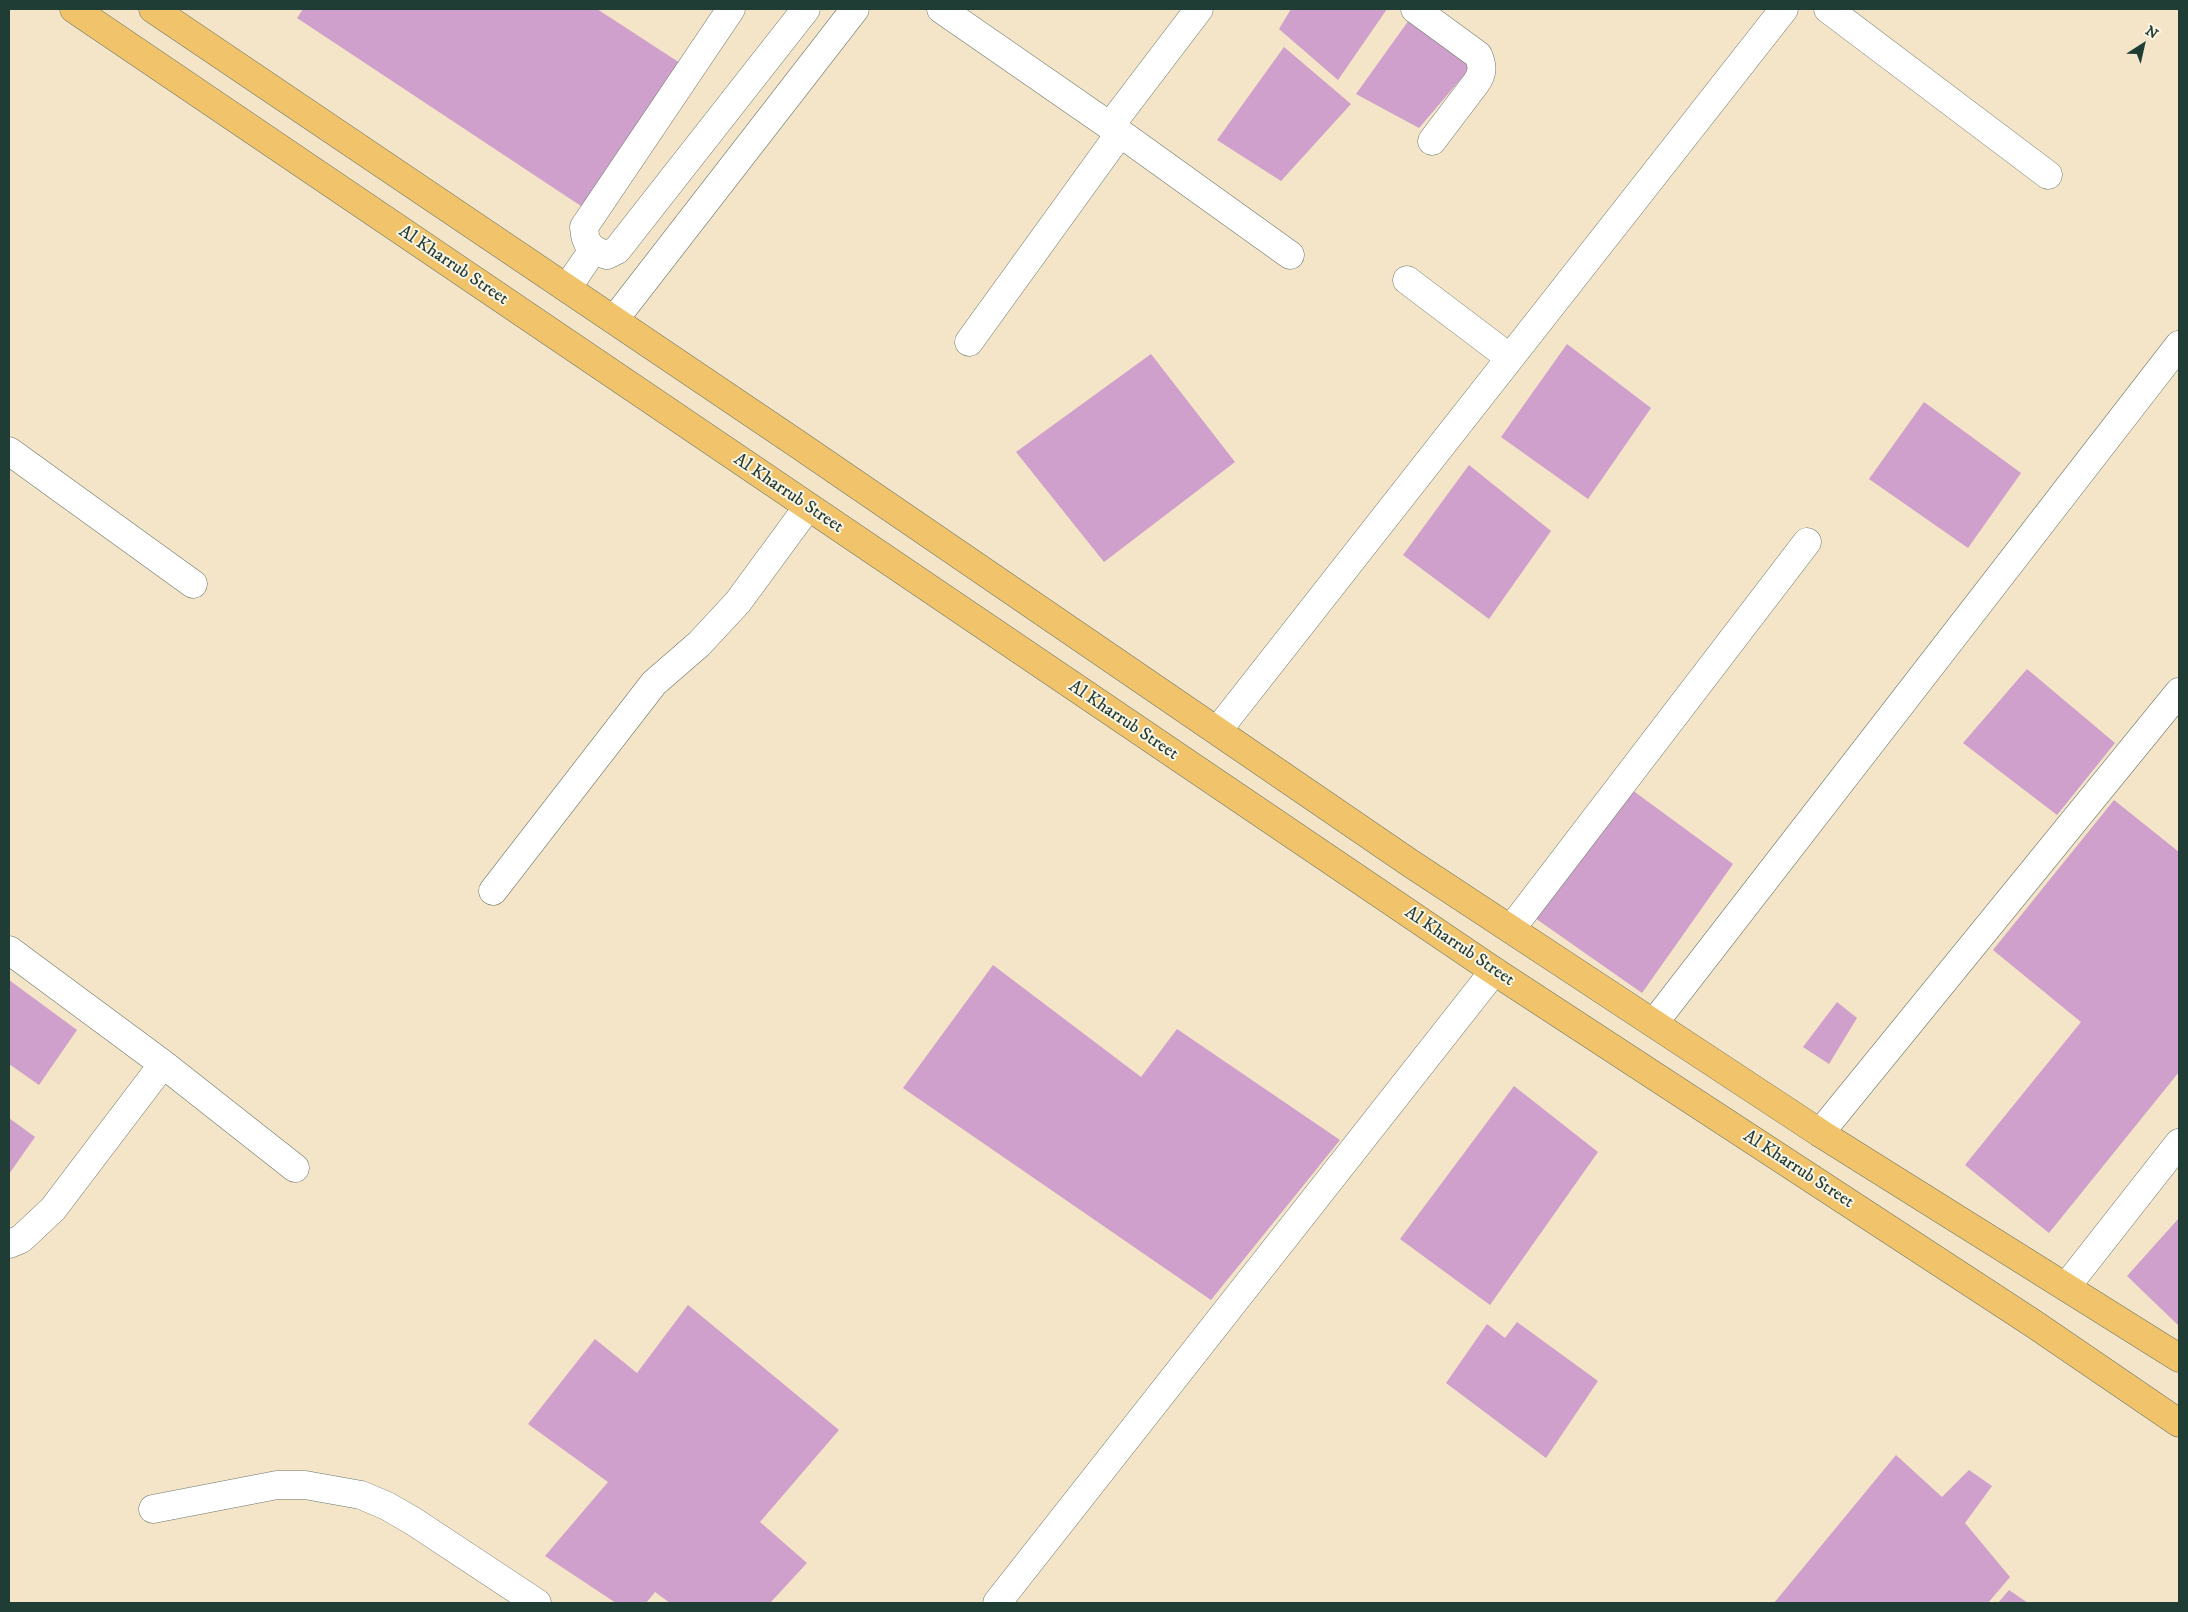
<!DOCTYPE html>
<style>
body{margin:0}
#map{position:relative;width:2188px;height:1612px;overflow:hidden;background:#f4e4c8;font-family:"IM FELL DW Pica",serif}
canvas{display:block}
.frame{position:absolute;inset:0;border:10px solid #1f3d34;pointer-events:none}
.north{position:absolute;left:2118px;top:20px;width:50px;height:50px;-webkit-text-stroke:4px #fcf5e5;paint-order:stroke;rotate:35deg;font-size:14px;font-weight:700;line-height:20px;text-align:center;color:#1f3d34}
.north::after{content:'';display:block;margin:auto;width:18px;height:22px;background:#1f3d34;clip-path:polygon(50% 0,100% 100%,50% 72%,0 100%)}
</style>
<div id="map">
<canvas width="2188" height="1612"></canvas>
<div class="frame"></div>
<div class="north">N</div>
</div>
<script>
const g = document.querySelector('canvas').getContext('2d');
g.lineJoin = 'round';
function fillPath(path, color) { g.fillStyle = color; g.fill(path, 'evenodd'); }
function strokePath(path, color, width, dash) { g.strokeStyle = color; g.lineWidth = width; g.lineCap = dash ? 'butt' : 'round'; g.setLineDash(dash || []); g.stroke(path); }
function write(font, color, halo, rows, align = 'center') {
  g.font = font + ' "IM FELL DW Pica",serif'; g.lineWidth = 4; g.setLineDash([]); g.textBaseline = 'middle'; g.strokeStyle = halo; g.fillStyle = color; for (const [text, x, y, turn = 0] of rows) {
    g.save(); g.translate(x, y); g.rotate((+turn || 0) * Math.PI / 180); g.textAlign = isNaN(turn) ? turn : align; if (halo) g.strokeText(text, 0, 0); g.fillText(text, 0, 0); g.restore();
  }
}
fillPath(new Path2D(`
 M303 9H597L680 63 584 208 297 18Z
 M1291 9H1387L1338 80 1279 29Z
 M1414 13 1472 66 1419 128 1356 94Z
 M1284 47 1351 104 1281 181 1217 140Z
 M1567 344 1651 408 1588 499 1501 437Z
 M1151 354 1235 462 1104 562 1016 452Z
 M1924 402 2021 473 1968 548 1869 479Z
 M1469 465 1551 531 1489 619 1403 555Z
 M2027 669 2115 743 2057 815 1963 743Z
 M1628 787 1733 864 1642 993 1535 918Z
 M2114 800 2179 852V1072L2049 1233 1965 1165 2081 1022 1993 950Z
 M993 965 1141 1077 1177 1029 1340 1140 1211 1300 903 1088Z
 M9 980 77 1030 39 1085 9 1064Z
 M1837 1002 1857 1018 1829 1064 1803 1047Z
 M1514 1086 1598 1152 1490 1305 1400 1239Z
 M9 1118 35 1137 9 1174Z
 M2179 1218V1326L2127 1276Z
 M688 1305 839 1430 760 1522 807 1563 770 1603H670L655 1592 646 1603H616L545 1556 608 1482 528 1424 595 1339 637 1373Z
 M1517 1322 1598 1381 1546 1458 1446 1383 1487 1324 1505 1338Z
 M1896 1455 1942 1497 1969 1470 1992 1486 1965 1523 2010 1577 1988 1603H1774Z
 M2009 1590 2028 1603H1998Z`), '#cea0cb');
const minor = new Path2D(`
 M731 9 584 227C585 244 590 250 607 255L617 250 806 9
 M941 9 1120 133 1290 255
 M1415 9 1478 55C1483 66 1483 73 1476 83L1432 141
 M1828 9 2048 175
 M1110 126 1199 9
 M1407 280 1510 358
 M567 288 593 250
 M614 320 855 9
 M969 342 1120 133
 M9 451 193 584
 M1218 730 1784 9
 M493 891 654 683 699 644 738 602 807 508
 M1511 929 1807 542
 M9 950 163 1064 295 1168
 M1654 1023 2179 345
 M1820 1133 2179 692
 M9 1244 21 1239 53 1209 163 1064
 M2066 1287 2179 1143
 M153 1509 277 1485H305L361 1495 387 1506 413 1521 537 1603
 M997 1603 1494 971`);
const major = new Path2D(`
 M74 9 1494 971 2034 1324 2179 1423
 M153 9 796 443 1410 863 1820 1133 2179 1358`);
strokePath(minor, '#6a7768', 29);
strokePath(major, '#6a7768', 29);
strokePath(minor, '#fff', 28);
strokePath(major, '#f1c36a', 28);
write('18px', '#1f3d34', '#fcf5e5', [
 ["Al Kharrub Street",453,266,34],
 ["Al Kharrub Street",788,494,34],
 ["Al Kharrub Street",1123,721,34],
 ["Al Kharrub Street",1459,947,34],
 ["Al Kharrub Street",1798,1170,33]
]);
</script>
